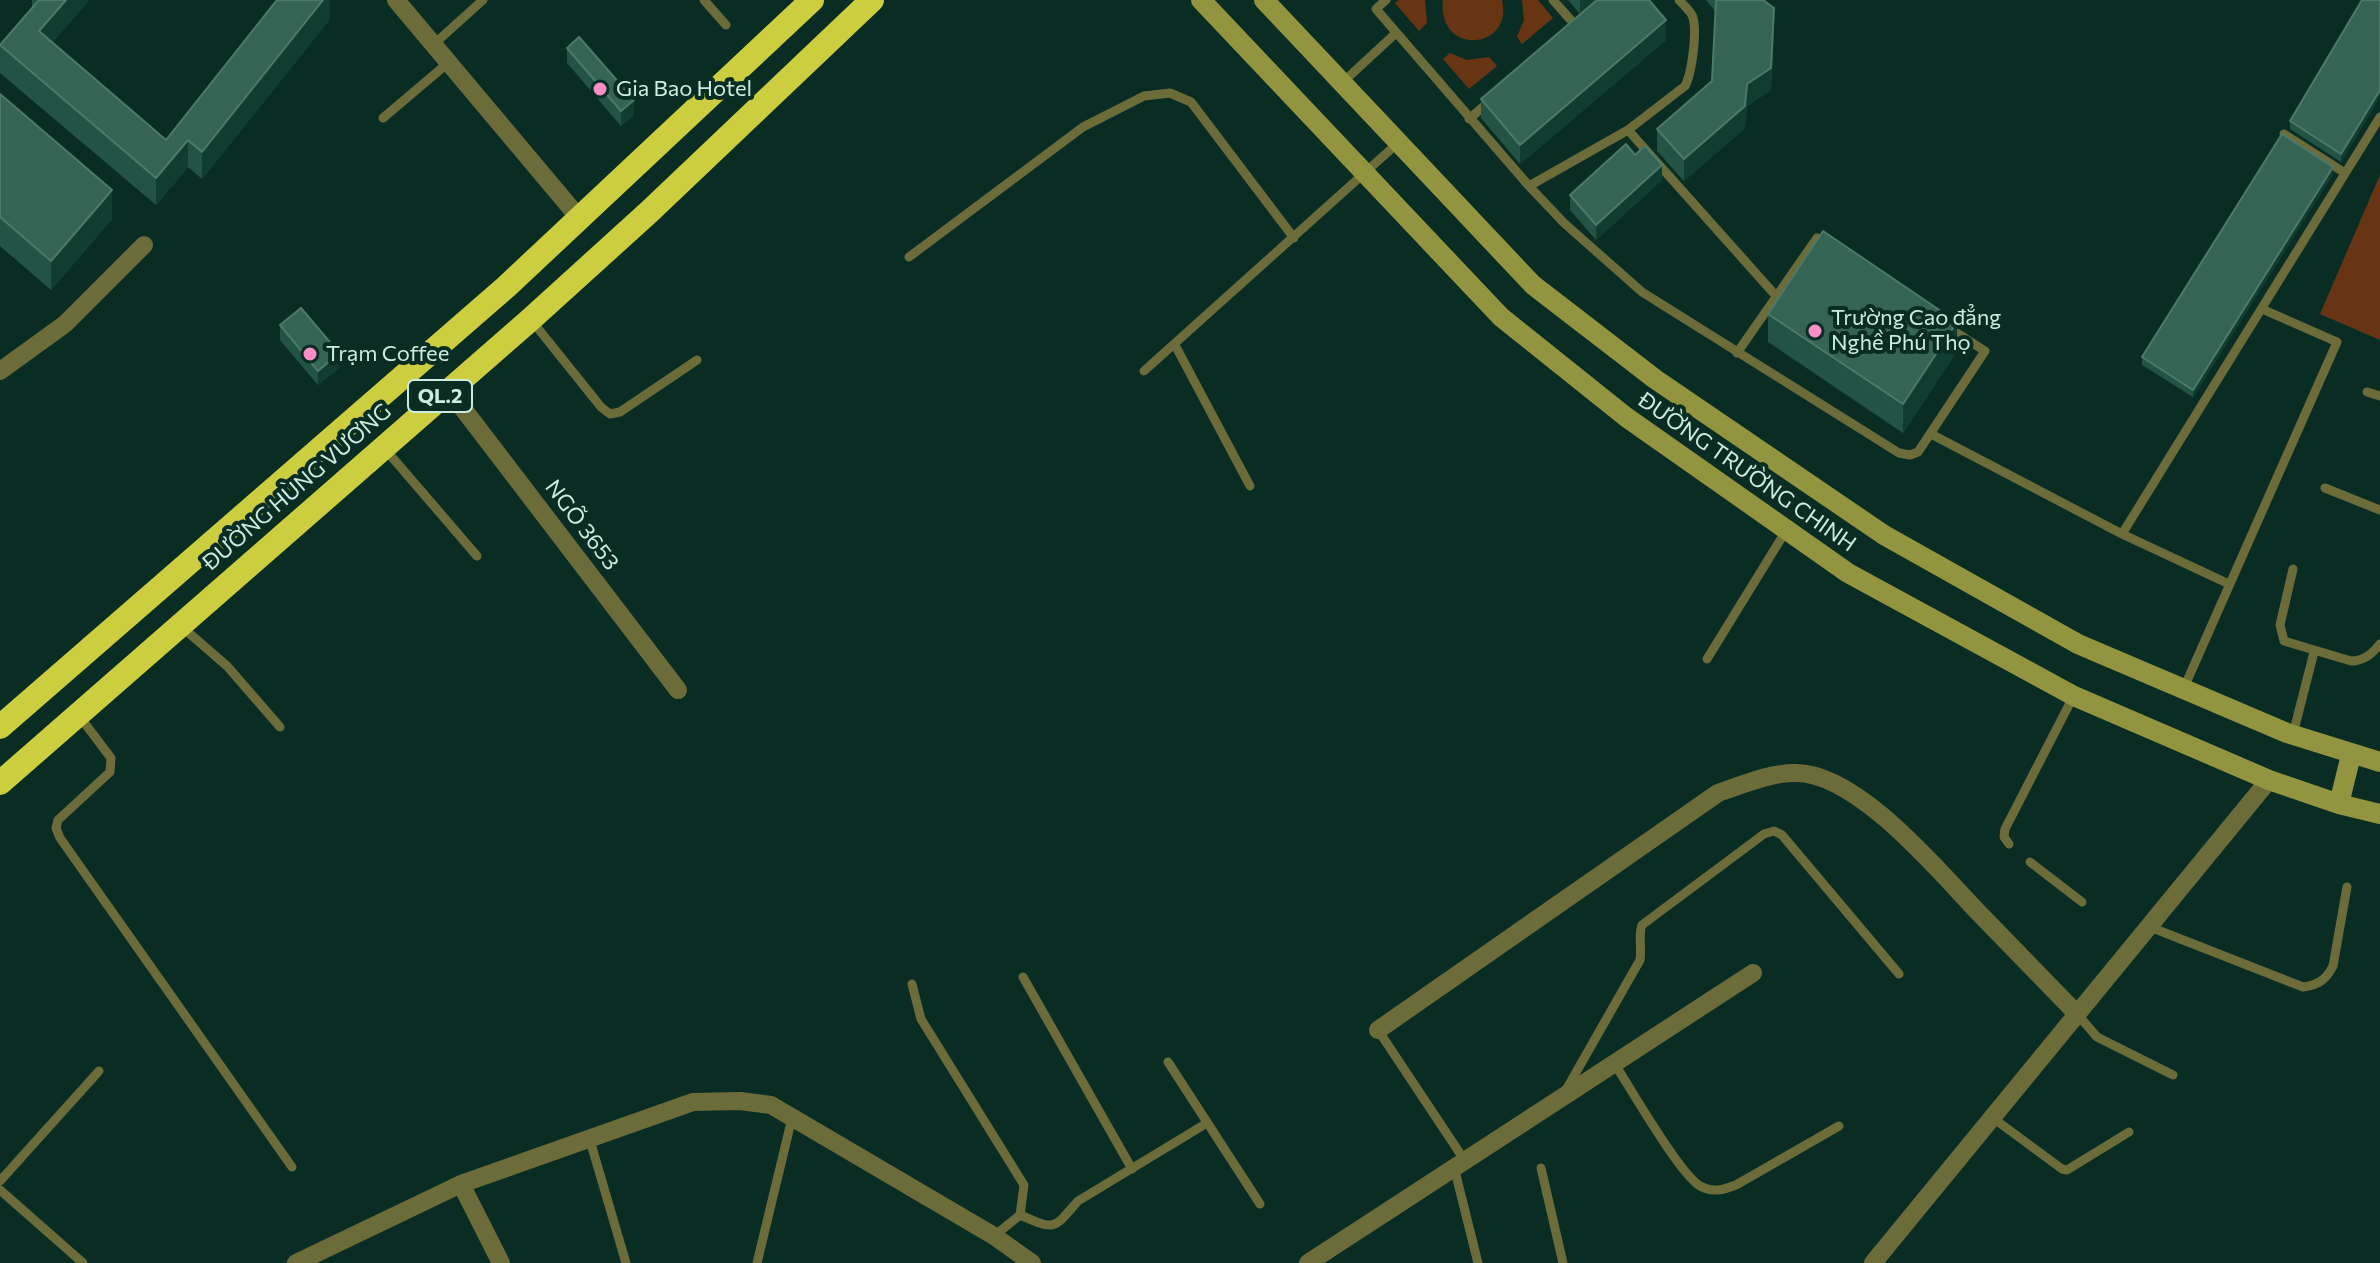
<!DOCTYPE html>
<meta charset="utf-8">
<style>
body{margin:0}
canvas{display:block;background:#0a2d23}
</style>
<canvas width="2380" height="1263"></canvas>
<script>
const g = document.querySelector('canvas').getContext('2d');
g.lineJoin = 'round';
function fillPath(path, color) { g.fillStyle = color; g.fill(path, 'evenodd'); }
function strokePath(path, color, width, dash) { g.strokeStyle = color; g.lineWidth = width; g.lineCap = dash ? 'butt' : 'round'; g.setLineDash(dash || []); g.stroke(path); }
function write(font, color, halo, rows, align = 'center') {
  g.font = font + ' Commissioner,sans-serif'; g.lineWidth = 8; g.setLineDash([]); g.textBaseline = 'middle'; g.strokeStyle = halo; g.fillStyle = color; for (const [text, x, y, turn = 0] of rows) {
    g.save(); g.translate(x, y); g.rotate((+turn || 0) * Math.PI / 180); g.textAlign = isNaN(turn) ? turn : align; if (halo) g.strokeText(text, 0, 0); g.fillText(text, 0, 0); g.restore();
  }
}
fillPath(new Path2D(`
 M1399 0H1425L1427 23 1419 31 1395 3Z
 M1443 0H1502C1514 50 1437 57 1443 0Z
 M1522 0H1538L1553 18 1522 44 1517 37 1524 20Z
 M1450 53 1467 60 1489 57 1497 66 1469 89 1443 59Z
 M2380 175V340L2320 314Z`), '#683514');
strokePath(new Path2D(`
 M704 0 726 25
 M1386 0 1376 9 1529 186 1564 223 1642 292 1899 453 1910 455 1918 452 1985 351 1949 328
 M1553 0 1577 27
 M433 45 483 0
 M1343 82 1396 33
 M383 118 448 63
 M1469 119 1490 101
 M1628 130 1777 297
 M2284 134 2345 173
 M1529 186 1628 130 1685 86C1692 73 1698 28 1692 15 1689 10 1683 4 1679 0
 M909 257 1083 127 1144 96 1170 93 1191 102 1294 238
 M532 321 601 407 610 414 620 412 697 360
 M1175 345 1250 486
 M1737 353 1817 238 1828 245
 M1144 371 1399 142
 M2367 392 2380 396
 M1931 434 2122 534 2229 584
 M385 449 477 556
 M2325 488 2380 510
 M2122 534 2380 117
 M2293 569 2280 625 2284 641 2351 661C2364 661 2372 654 2380 644
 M182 627 227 666 280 727
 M1707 659 1787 529
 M2183 690 2337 342 2262 309
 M80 717 111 758 110 772 58 820 56 828 60 838 292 1167
 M2293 734 2314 652
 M2009 844 2004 837 2005 829 2073 697
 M2030 862 2082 902
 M2150 927 2303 987C2318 985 2326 980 2333 966L2347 887
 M1023 977 1132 1169
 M912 984 921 1019 1024 1185 1020 1215 994 1236
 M2078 1015 2097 1037 2173 1075
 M1378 1030 1465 1161
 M1168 1062 1260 1204
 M1614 1063C1631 1089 1679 1173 1700 1186 1713 1193 1723 1190 1736 1185L1839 1126
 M1566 1090 1640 960C1642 947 1638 936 1642 925L1764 834 1774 831 1782 835 1899 974
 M1993 1118 2062 1169 2067 1170 2129 1132
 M589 1137 626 1263
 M1454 1167 1478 1263
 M1541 1168 1563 1263
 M0 1181 99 1071
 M0 1190 83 1263
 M1020 1215C1057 1231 1053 1229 1078 1201L1207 1123
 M757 1263 792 1118`), '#6b6c3a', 9);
strokePath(new Path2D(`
 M396 0 580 219
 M0 371 65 324 144 245
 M448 389 678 690
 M1378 1030 1718 793C1742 785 1769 773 1795 773 1856 772 1936 868 1976 910 2010 945 2044 980 2078 1015
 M461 1184 501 1263
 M296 1263 461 1184 693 1102 740 1101 771 1105 994 1236 1032 1263
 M1308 1263 1753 973
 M1873 1263 2269 780`), '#6b6c3a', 18);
strokePath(new Path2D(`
 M1201 0 1501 317 1626 417 1848 573 2074 696 2269 780 2339 804 2380 814
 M1264 0 1533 285 1655 379 1884 535 2078 644 2287 733 2380 762
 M2339 804 2351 755`), '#93943f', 20);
strokePath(new Path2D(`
 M0 727 506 287 812 0
 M0 783 531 319 649 212 872 0`), '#cdce3f', 24);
fillPath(new Path2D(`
 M32 0H89L52 43 166 140 330 0V19L202 179 188 167 156 205 0 73V45L32 8Z
 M1568 0H1649L1666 40 1520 164 1481 118V99L1580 14Z
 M1706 0H1763L1774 30 1771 90 1747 106 1745 128 1684 181 1657 151V129L1712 81 1716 12Z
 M2380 0V97L2341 162 2290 129V121Z
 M567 48 634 115 621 126 567 63Z
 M0 94 112 219 51 290 0 246Z
 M1635 155 1662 180 1596 240 1570 210V195Z
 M2333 174 2193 397 2142 365V357Z
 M1768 314 1957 351 1903 433 1768 342Z
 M280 325 339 368 318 385 280 340Z`), '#235345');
fillPath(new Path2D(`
 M66 0H89L39 58V31Z
 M323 0H330V19L202 179V152Z
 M1580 0H1597L1580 14Z
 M1774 8 1771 90 1747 106 1745 128 1684 181V159L1747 84Z
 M1666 20V40L1520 164V145Z
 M2380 90V97L2341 162V154Z
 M634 100V115L621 126V111Z
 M188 140V167L156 205V178Z
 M1662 165V180L1596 240V225Z
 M2333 167V174L2193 397V390Z
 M112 190V219L51 290V261Z
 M1957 322V351L1903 433V404Z
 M339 353V368L318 385V371Z`), '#113d30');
const building = new Path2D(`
 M39 0H66L39 31 166 140 277 0H323L202 152 188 140 156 178 0 45Z
 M1597 0H1649L1666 20 1520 145 1481 99Z
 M1716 0H1763L1774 8 1771 68 1747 84 1745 106 1684 159 1657 129 1712 81Z
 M2362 0H2380V90L2341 154 2290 121Z
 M579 37 634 100 621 111 567 48Z
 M0 94 112 190 51 261 0 217Z
 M2282 134 2333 167 2193 390 2142 357Z
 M1626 144 1635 155 1645 146 1662 165 1596 225 1570 195Z
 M1823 231 1957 322 1903 404 1768 314Z
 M301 308 339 353 318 371 280 325Z`);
fillPath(building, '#356455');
strokePath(building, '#4d796b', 2);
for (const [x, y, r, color] of [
 [600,89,8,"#fb8fc5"],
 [1815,331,8,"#fb8fc5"],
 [310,354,8,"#fb8fc5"]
]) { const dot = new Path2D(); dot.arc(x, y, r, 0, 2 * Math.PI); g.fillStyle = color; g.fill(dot); strokePath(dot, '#0a2d23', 3); }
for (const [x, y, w] of [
 [440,396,64]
]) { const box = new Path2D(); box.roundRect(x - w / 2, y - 16, w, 32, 6); g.fillStyle = '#0a2d23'; g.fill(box); strokePath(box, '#ccece0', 2); }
write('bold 20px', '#ccece0', null, [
 ["QL.2",440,396]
]);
write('22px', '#ccece0', '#0a2d23', [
 ["Gia Bao Hotel",616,89],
 ["Trường Cao đẳng",1831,318],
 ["Nghề Phú Thọ",1831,343],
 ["Trạm Coffee",326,354]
], 'left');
write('22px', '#ccece0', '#0a2d23', [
 ["ĐƯỜNG TRƯỜNG CHINH",1747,472,35],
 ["ĐƯỜNG HÙNG VƯƠNG",297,487,-41],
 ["NGÕ 3653",582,525,53]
]);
</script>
